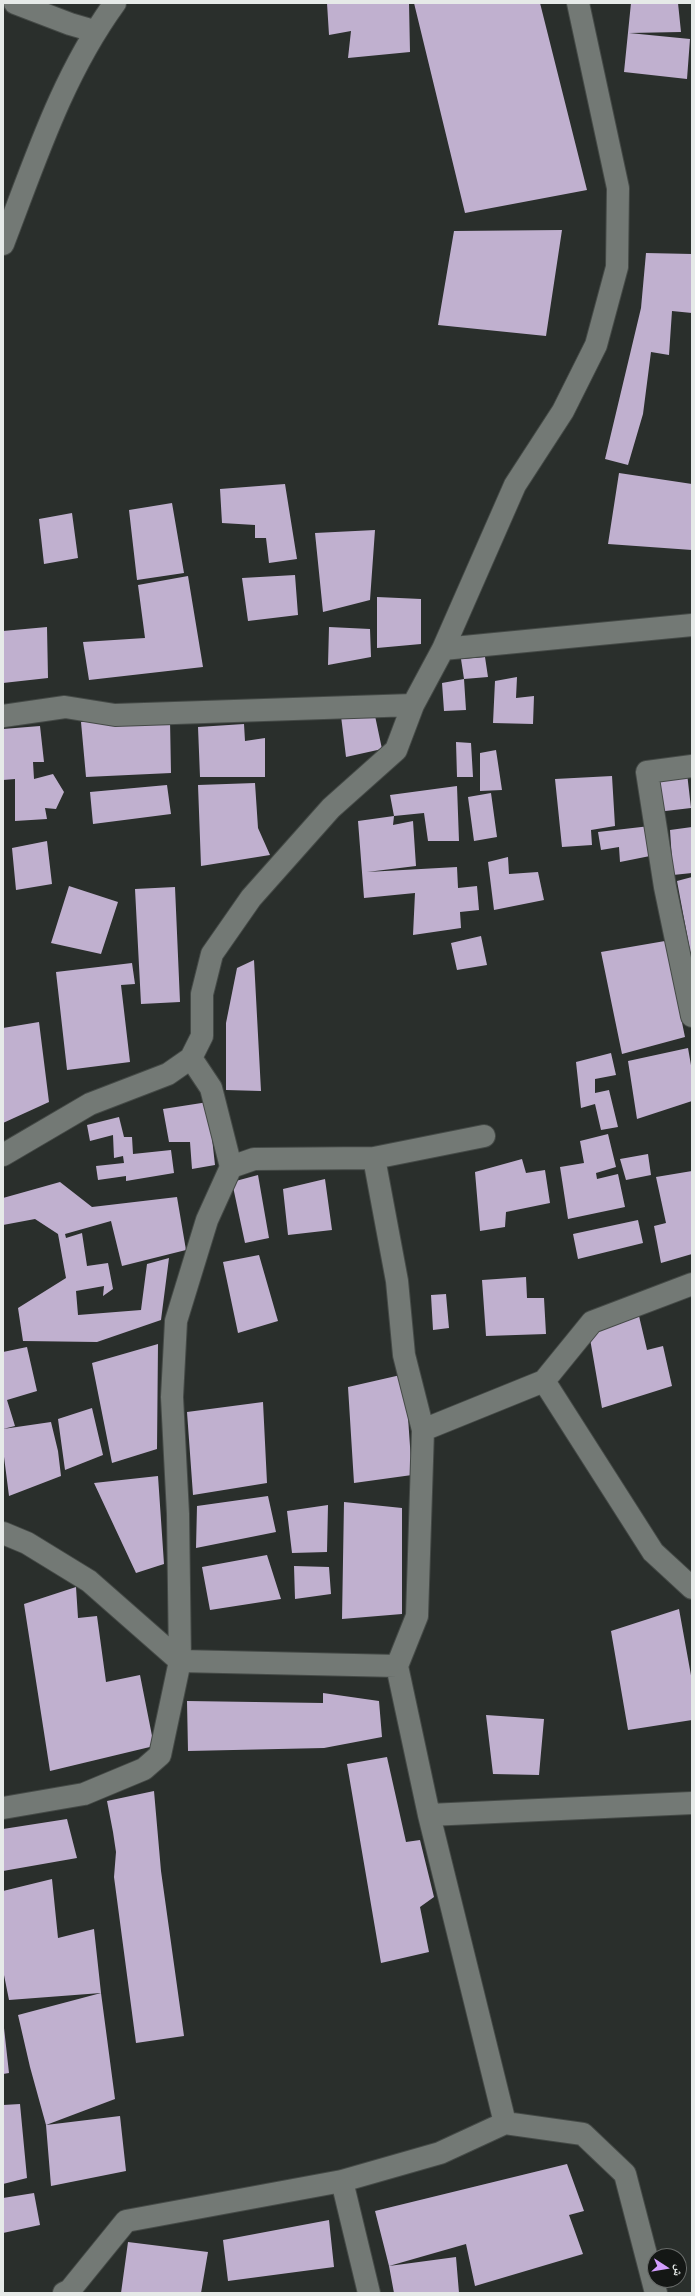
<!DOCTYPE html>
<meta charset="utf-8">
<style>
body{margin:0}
#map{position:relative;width:695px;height:2296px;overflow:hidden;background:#2a2f2c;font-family:"Varela Round","Noto Naskh Arabic",sans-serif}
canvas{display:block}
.frame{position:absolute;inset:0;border:4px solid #e6eae8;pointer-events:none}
.north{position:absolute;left:647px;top:2248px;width:40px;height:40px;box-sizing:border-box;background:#141715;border:1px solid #686b69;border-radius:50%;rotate:102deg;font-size:11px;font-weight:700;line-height:16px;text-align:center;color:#e6eae8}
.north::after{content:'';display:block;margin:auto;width:14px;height:18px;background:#d29dfd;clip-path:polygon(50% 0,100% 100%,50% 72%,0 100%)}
</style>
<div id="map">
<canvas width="695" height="2296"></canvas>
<div class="frame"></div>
<div class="north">ش</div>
</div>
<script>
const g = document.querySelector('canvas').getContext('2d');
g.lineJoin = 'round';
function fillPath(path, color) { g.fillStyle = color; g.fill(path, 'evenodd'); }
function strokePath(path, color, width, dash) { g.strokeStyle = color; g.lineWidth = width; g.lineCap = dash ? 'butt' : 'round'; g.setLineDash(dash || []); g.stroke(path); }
fillPath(new Path2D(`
 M327 3H409L410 52 348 58 351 31 329 35Z
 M414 3H540L587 190 465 213Z
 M631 3H678L681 32 629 33 690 39 687 79 624 72Z
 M562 230 546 336 438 325 454 231Z
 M646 253 692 254V313L672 311 669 355 651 352 643 414 628 465 605 459 641 308Z
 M619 473 692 484V550L608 544Z
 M285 484 297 559 269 563 266 538H255V525L222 523 220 489Z
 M172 503 184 573 137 580 129 510Z
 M72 513 78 558 44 564 39 519Z
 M375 530 370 600 323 612 315 533Z
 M295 575 298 615 248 621 242 578Z
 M188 576 203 667 89 680 83 642 145 638 138 585Z
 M377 597 421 599V644L377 648Z
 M47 627 48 678 3 683V631Z
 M329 627 370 629 371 657 328 665Z
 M485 657 488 677 464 679 466 710 444 711 442 683 464 679 461 659Z
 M517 677 516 698 534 696 533 724 493 723 495 681Z
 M374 711 382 749 346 757 341 716Z
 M170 720 171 773 86 777 81 722Z
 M244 724 245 741 265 738V777H200L198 727Z
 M40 726 44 762H33L34 779 53 774 64 792 56 809 45 808 47 819 15 821V779L3 780V729Z
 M456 742 471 743 473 777H457Z
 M496 750 502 790 480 791V753Z
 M687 773 691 808 657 812 652 777Z
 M612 776 615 826 591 830 592 845 562 847 555 779Z
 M255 783 258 828 270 855 201 866 198 785Z
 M167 785 171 814 93 824 90 792Z
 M457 786 459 841H428L424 813 394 816 393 825 413 821 416 866 367 872 457 867 458 888 477 886 479 910 460 912 461 928 413 935 415 893 364 898 358 821 394 816 390 795Z
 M491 793 497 837 474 841 468 797Z
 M650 826 655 855 620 862 619 847 601 850 598 832Z
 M692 827V873L673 875 670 830Z
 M47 841 52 884 16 890 12 848Z
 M508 857 509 874 538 872 544 900 494 910 488 862Z
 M692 877V955L691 956 677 881Z
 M69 886 118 902 101 954 51 943Z
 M175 887 180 1002 141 1004 135 889Z
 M481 936 487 965 457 970 451 943Z
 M665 941 685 1037 622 1054 601 952Z
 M254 960 261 1091 226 1090V1023L237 968Z
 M132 963 135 984 121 985 130 1062 67 1070 56 972Z
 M39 1022 49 1102 3 1123V1028Z
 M688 1048 692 1071V1101L637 1119 628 1061Z
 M611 1053 616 1075 595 1079V1093L609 1090 618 1127 601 1130 595 1104 581 1108 576 1062Z
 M208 1102 215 1165 192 1169 190 1142H169L163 1109Z
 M119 1117 124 1137H132L133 1154 171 1150 174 1173 126 1181V1176L98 1180 96 1166 124 1163 123 1156 114 1158 113 1135 90 1141 87 1125Z
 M608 1134 616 1167 596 1173 597 1179 618 1174 625 1207 568 1219 560 1167 584 1163 580 1141Z
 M648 1154 651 1175 626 1180 620 1159Z
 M522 1159 526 1173 545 1170 550 1203 506 1212 505 1227 480 1231 475 1172Z
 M692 1171V1254L661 1263 654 1226 666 1223 656 1177Z
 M258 1175 269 1238 245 1243 232 1182Z
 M325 1179 332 1230 288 1235 283 1189Z
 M60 1182 92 1207 177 1197 186 1250 122 1266 111 1221 65 1234 66 1238 82 1233 87 1266 108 1263 113 1289 103 1296 104 1286 76 1291 78 1315 141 1310 147 1264 169 1258 161 1320 97 1342 23 1341 18 1308 66 1278 58 1234 35 1219 3 1225V1198Z
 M638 1220 643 1243 578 1259 573 1234Z
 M259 1255 278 1321 238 1333 223 1262Z
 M526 1277 527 1298H544L546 1334 486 1336 482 1280Z
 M446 1294 449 1328 433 1330 431 1295Z
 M639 1316 647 1350 663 1346 672 1386 602 1408 589 1333Z
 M158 1344 157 1449 112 1463 92 1363Z
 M27 1347 37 1391 7 1400 15 1426 3 1429V1352Z
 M405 1374 412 1475 354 1483 348 1387Z
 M263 1402 267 1483 193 1495 187 1412Z
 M92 1408 103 1455 65 1470 58 1419Z
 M51 1422 58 1451 61 1476 9 1496 3 1449V1429Z
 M158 1476 164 1564 136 1573 94 1483Z
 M268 1496 276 1532 196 1548 197 1506Z
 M344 1502 402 1508V1614L342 1619Z
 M328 1505 327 1552 292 1553 287 1511Z
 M267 1555 281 1599 210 1610 202 1567Z
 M294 1566 329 1567 331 1594 295 1599Z
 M76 1587 78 1618 97 1616 106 1682 140 1675 154 1746 50 1771 24 1604Z
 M679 1609 692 1681V1720L628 1730 611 1631Z
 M323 1693 379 1701 382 1737 324 1748 188 1751 187 1701 323 1703Z
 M486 1715 544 1719 539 1775 493 1774Z
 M387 1757 406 1842 420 1840 434 1897 420 1907 429 1952 381 1963 347 1764Z
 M154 1791 161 1871 184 2036 136 2043 114 1877 116 1852 113 1832 107 1801Z
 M67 1819 77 1858 3 1871V1829Z
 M52 1879 58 1938 94 1929 101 1993 9 2000 3 1970V1891Z
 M101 1993 115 2099 46 2125 30 2067 18 2015Z
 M3 2019 9 2073 3 2074Z
 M20 2104 27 2178 3 2184V2105Z
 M120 2116 126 2171 51 2186 46 2125Z
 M567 2164 584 2211 569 2215 583 2254 475 2286 466 2244 389 2266 375 2211Z
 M34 2193 40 2225 3 2233V2198Z
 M329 2220 334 2267 228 2281 223 2240Z
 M128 2242 208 2252 201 2293H121Z
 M456 2257 459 2293H394L389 2266Z`), '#c0b0cf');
const minor = new Path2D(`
 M15 3 70 24 94 31
 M3 244C35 161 62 76 115 3
 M443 649 692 625
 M3 716 65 707 115 715 413 705
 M692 766 647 772 665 887 692 1016
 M191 1058 211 1088 231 1167
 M3 1155 90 1104 168 1074 191 1058 202 1036V994L212 954 251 898 331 808 396 750 413 705 443 649 515 485 563 411 596 345 617 267 618 188 578 3
 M374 1158 397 1281 404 1355 423 1430 417 1616 397 1666
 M544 1381 653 1552 692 1588
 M423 1430 544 1381 592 1322 692 1284
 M3 1533 27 1543 89 1581 180 1661 397 1666 429 1815 505 2123
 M3 1808 84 1794 144 1769 160 1755 180 1661 178 1514 172 1397 176 1321 207 1220 231 1167 254 1159 374 1158 484 1136
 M429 1815 692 1803
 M342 2181 369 2293
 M64 2293 70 2290 126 2221 342 2181 440 2153 505 2123 583 2134 625 2174 656 2293`);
strokePath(minor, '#454a47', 24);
strokePath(minor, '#737975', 22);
</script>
